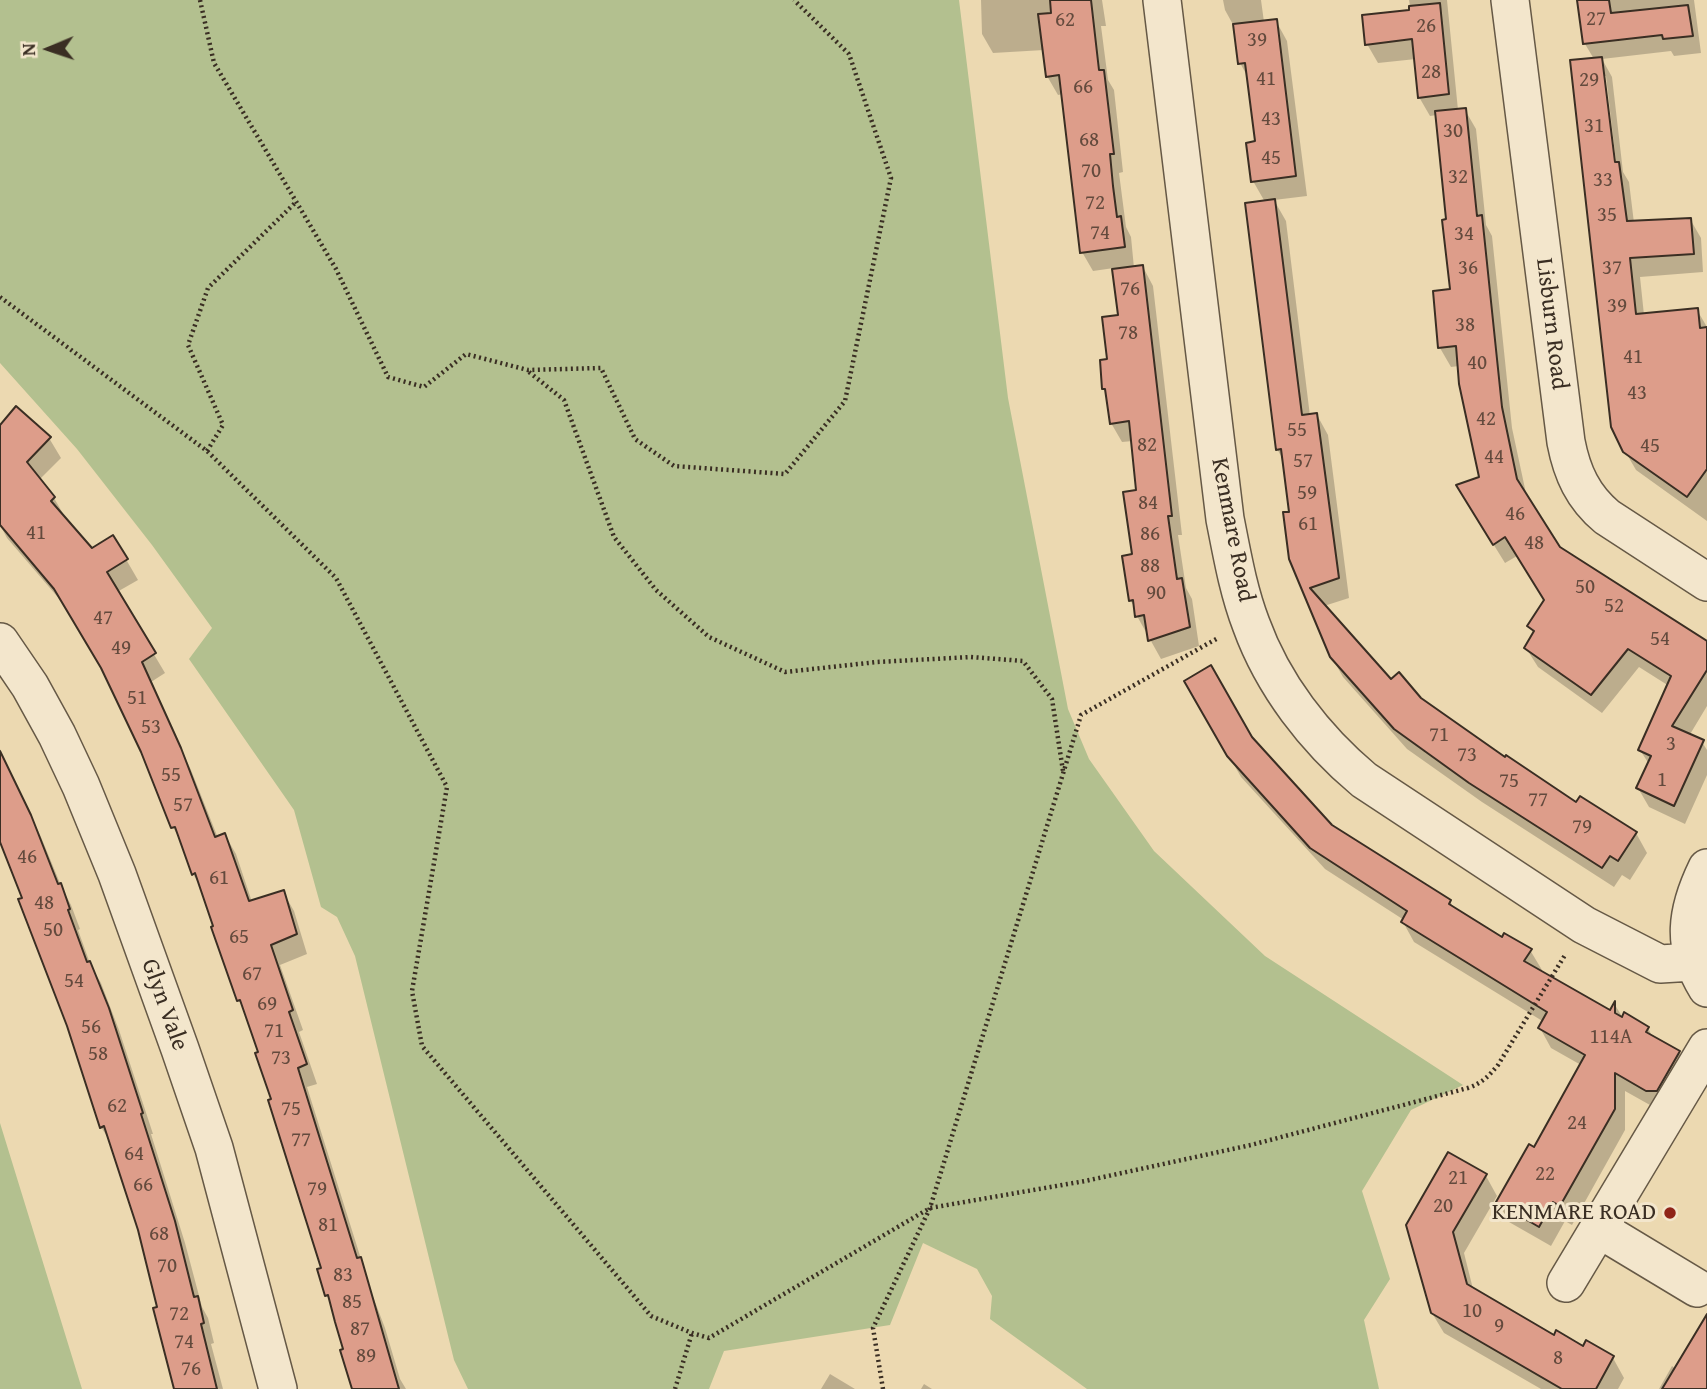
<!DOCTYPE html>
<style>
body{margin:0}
#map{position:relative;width:1707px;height:1389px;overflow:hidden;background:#ecd9b1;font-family:"Gentium Book Plus",serif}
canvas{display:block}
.north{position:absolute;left:14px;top:14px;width:70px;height:70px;-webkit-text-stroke:5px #f3e6cc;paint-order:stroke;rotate:268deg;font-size:19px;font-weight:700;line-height:28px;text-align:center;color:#3a2e23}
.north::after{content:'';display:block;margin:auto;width:24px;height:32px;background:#3a2e23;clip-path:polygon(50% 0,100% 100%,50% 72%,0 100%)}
</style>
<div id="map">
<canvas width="1707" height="1389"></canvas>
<div class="north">N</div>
</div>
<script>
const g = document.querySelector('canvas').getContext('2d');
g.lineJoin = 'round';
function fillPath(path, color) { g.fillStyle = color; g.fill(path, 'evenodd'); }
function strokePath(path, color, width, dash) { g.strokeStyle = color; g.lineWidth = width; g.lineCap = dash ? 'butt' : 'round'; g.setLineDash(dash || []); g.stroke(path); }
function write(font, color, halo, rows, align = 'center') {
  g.font = font + ' "Gentium Book Plus",serif'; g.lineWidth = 6; g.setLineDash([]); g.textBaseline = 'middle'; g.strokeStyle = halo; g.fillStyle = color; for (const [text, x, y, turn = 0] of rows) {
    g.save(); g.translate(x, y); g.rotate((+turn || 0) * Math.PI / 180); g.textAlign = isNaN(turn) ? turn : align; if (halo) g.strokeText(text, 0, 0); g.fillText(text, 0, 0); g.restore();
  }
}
fillPath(new Path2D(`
 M0 0H959L1008 398 1068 709 1089 759 1154 851 1265 956 1463 1085 1411 1110 1362 1191 1390 1279 1364 1320 1379 1389H1087L990 1319 992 1296 977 1269 923 1243 890 1325 724 1351 709 1389H468L454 1360 355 956 337 917 321 907 294 810 189 659 212 628 152 545 77 449 0 363Z
 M0 1123 82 1389H0Z`), '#b3c08f');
fillPath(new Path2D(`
 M981 0H1102L1106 26H1101L1108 80 1114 90 1123 172 1119 173 1126 227 1131 237 1134 268 1143 267 1153 286 1182 535H1178L1186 588 1192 599 1199 646 1161 659 1137 616 1136 609 1130 600 1138 491 1133 441 1122 442 1111 423 1107 395 1104 389 1119 316 1114 268 1093 271 1082 252 1063 94 1058 95 1047 76 1044 50 993 53 982 34Z
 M1223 0H1261L1264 22 1276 21 1287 41 1307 196 1274 200 1286 221 1310 416 1317 415 1328 435 1349 598 1324 606 1391 682 1420 699 1505 759 1577 804 1636 833 1647 853 1630 880 1622 875 1614 887 1482 802 1407 749 1343 677 1331 656 1285 514 1291 513 1284 461 1277 449 1265 202 1253 181 1257 143 1249 79 1240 63 1236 30 1225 10Z
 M1409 0H1447L1458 110H1465L1476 129 1486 225 1492 236 1512 428 1527 498 1559 549 1707 643V706L1689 736 1702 742 1707 750V775L1685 824 1649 807 1638 788 1649 764 1640 750 1669 686 1639 667 1602 713 1538 667 1526 648 1534 634 1529 626 1546 601 1517 556 1505 563 1469 505 1481 478 1459 366 1451 367 1440 348 1452 290 1448 221 1437 115 1430 116 1419 97 1416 59 1378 63 1367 44 1411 12Z
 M1580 0H1694L1701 53 1674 56 1671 51 1602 59 1612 77 1623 172 1629 182 1634 223 1690 219 1701 238 1703 272 1640 277 1644 315 1697 310 1707 327V521L1636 470 1625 451 1594 59 1585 44ZM1603 76H1606L1617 171H1614Z
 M0 428 49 438 61 458 39 480 54 498 65 517 64 519 91 551 113 537 138 580 117 592 165 673 151 682 191 770 218 838 225 835 236 854 252 902 283 892 294 911 307 954 280 965 303 1030 299 1032 317 1084 307 1087 372 1294 385 1328 400 1379 406 1389H354L345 1350 332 1304 327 1295 319 1270 324 1269 261 1053 247 1014 239 1000 203 891 193 874 183 846 173 827 143 751 104 671 67 608 7 538 0 525Z
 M1186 681 1251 738 1331 827 1450 901 1454 909 1503 939 1530 950 1542 970 1540 972 1610 1013 1615 1005 1623 1018 1648 1028 1653 1038 1679 1053 1691 1072 1666 1114 1625 1091V1130L1572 1225 1565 1221 1551 1246 1509 1222 1498 1202 1534 1149 1581 1065 1551 1048 1540 1028 1544 1022 1414 942 1403 922 1404 920 1325 869 1241 777Z
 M0 749 41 837 62 888 71 905 80 929 78 930 91 966 101 983 119 1030 153 1134H151L185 1243 202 1307 208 1318 214 1343 211 1344 223 1389H176L160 1308 139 1229 113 1146 101 1127 24 899 0 837Z
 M1486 1176 1497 1196 1464 1253 1473 1289 1554 1337 1613 1358 1624 1378 1618 1389H1541L1444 1333 1432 1313 1408 1225Z
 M1707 1318V1389H1659L1672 1366 1676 1369Z
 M830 1374 855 1389H821Z
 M924 1384 932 1389H921Z`), '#0003');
const building = new Path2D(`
 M1050 0H1091L1099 70H1104L1114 154H1110L1113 186 1117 217 1121 216 1125 247 1080 253 1059 75 1046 77 1038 14 1051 13Z
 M1577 0H1609L1611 13 1688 5 1693 36 1663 39 1662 35 1583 44Z
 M1440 3 1449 94 1418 98 1412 39 1365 45 1362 15 1409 10V6Z
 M1277 19 1296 176 1251 182 1246 143 1255 141 1245 63 1238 64 1233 24Z
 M1602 57 1615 162H1619L1627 221 1691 218 1694 254 1630 258 1636 314 1698 308 1700 328 1707 327V469L1687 497 1623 452 1611 427 1570 60Z
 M1466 108 1477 216 1482 215 1502 407 1517 479 1560 547 1707 641V670L1672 726 1704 740 1674 806 1636 788 1651 756 1638 750 1671 676 1628 649 1591 695 1524 648 1534 631 1527 626 1544 600 1505 537 1493 545 1456 485 1479 477 1459 384 1456 346 1438 348 1433 291 1450 289 1442 220 1446 219 1435 111Z
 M1275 199 1302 415 1317 413 1339 578 1310 588 1391 679 1399 672 1421 698 1505 757 1506 755 1576 802 1580 796 1637 832 1618 861 1610 856 1602 868 1469 783 1394 729 1330 657 1289 559 1283 512H1289L1281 449 1276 450 1245 203Z
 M1143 265 1172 516H1168L1177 579 1182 578 1190 627 1148 641 1144 615 1135 617 1133 600 1129 601 1122 556 1132 554 1123 492 1136 490 1129 421 1110 424 1105 389H1102L1100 360 1107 359 1102 317 1118 315 1112 269Z
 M16 406 51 437 27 462 55 497 51 501 92 548 113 535 128 559 107 572 156 653 142 662 181 748 215 837 225 833 249 901 284 890 297 934 271 945 293 1010 289 1012 307 1064 298 1068 357 1258 361 1257 399 1389H352L340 1350 343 1349 335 1322 328 1295 325 1296 317 1269 321 1268 268 1100 271 1099 255 1053 258 1052 240 1000 237 1001 211 927 213 926 195 873 192 875 175 827 171 828 141 752 101 668 54 589 0 525V425Z
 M1211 665 1252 737 1332 825 1451 900 1449 904 1502 937 1504 933 1532 949 1524 961 1610 1010 1615 1001V1013L1622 1017 1624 1012 1649 1027 1646 1032 1680 1051 1657 1091H1646L1615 1073V1109L1560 1206 1553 1202 1539 1227 1496 1202 1529 1144 1534 1147 1585 1055 1538 1028 1547 1012 1401 922 1407 911 1310 848 1227 756 1184 681Z
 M0 751 31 815 58 884 61 883 70 909 68 910 87 962 90 961 109 1008 143 1113 141 1114 175 1221 194 1297 198 1296 204 1323 201 1324 217 1389H174L153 1308 157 1307 138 1230 104 1126 100 1128 67 1026 18 899 22 898 0 842Z
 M1448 1152 1487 1174 1453 1232 1467 1284 1554 1335 1556 1330 1583 1346 1586 1340 1614 1356 1596 1389H1562L1431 1313 1406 1225Z
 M1707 1314V1389H1662Z`);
fillPath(building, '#dd9d8a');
strokePath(building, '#3a2e23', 2);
const minor = new Path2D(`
 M1162 0 1225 519C1232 554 1238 590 1251 624 1273 685 1315 739 1364 780L1584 925 1660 964 1693 962
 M1510 0 1566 442C1572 473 1583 497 1607 517L1707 582
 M0 642 30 686 57 735 81 786 117 874 180 1049 214 1148 278 1389
 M1707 868C1686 911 1681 946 1707 988
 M1599 1229 1697 1288
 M1566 1283 1707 1048`);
strokePath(minor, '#665946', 40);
strokePath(new Path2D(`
 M200 0 214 63 336 269 388 377 424 387 466 354 528 370 601 368 635 439 674 466 785 474 845 401 891 178 849 54 794 0
 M0 297 207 451 336 578 447 787 412 991 422 1046 651 1316 692 1333 709 1338 930 1208 1085 1181 1251 1145 1468 1088C1482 1083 1489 1076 1498 1065L1565 955
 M529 372 564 400 614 537 656 590 709 637 785 672 877 662 971 657 1023 661 1052 699 1063 771
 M207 451 223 425 188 345 208 288 296 202
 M675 1389 692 1333
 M883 1389 873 1328 930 1208 1081 715 1218 638`), '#3a2e23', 4.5, [2, 3.5]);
strokePath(minor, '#f3e6cc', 37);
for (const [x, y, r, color] of [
 [1670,1213,7,"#8f2418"]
]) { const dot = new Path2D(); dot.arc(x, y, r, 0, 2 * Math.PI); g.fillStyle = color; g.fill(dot); strokePath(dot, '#f3e6cc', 2.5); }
write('21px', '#634a3d', null, [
 ["27",1596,20],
 ["62",1065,21],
 ["26",1426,27],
 ["39",1257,41],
 ["28",1431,73],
 ["41",1266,80],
 ["29",1589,81],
 ["66",1083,88],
 ["43",1271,120],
 ["31",1594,127],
 ["30",1453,132],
 ["68",1089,141],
 ["45",1271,159],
 ["70",1091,172],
 ["32",1458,178],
 ["33",1603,181],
 ["72",1095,204],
 ["35",1607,216],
 ["74",1100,234],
 ["34",1464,235],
 ["36",1468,269],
 ["37",1612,269],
 ["76",1130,290],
 ["39",1617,307],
 ["38",1465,326],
 ["78",1128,334],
 ["41",1633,358],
 ["40",1477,364],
 ["43",1637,394],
 ["42",1486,420],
 ["55",1297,431],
 ["82",1147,446],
 ["45",1650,447],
 ["44",1494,458],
 ["57",1303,462],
 ["59",1307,494],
 ["84",1148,504],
 ["46",1515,515],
 ["61",1308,525],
 ["41",36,534],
 ["86",1150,535],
 ["48",1534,544],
 ["88",1150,567],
 ["50",1585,588],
 ["90",1156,594],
 ["52",1614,607],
 ["47",103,619],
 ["54",1660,640],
 ["49",121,649],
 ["51",137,699],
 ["53",151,728],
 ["71",1439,736],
 ["3",1671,745],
 ["73",1467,756],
 ["55",171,776],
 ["1",1662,781],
 ["75",1509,782],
 ["77",1538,801],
 ["57",183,806],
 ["79",1582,828],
 ["46",27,858],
 ["61",219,879],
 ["48",44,904],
 ["50",53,931],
 ["65",239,938],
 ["67",252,975],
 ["54",74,982],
 ["69",267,1005],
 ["56",91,1028],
 ["71",274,1032],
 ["114A",1611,1038],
 ["58",98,1055],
 ["73",281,1059],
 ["62",117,1107],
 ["75",291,1110],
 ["24",1577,1124],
 ["77",301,1141],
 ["64",134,1155],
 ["22",1545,1175],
 ["21",1458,1179],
 ["66",143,1186],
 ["79",317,1190],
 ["20",1443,1207],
 ["81",328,1226],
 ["68",159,1235],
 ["70",167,1267],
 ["83",343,1276],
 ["85",352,1303],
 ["10",1472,1312],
 ["72",179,1315],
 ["9",1499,1327],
 ["87",360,1330],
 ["74",184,1343],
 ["89",366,1357],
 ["8",1558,1359],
 ["76",191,1370]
]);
write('24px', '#3a2e23', '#f3e6cc', [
 ["Lisburn Road",1551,324,83],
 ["Kenmare Road",1232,530,79],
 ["Glyn Vale",164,1005,70]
]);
write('24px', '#3a2e23', '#f3e6cc', [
 ["KENMARE ROAD",1656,1213]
], 'right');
</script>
